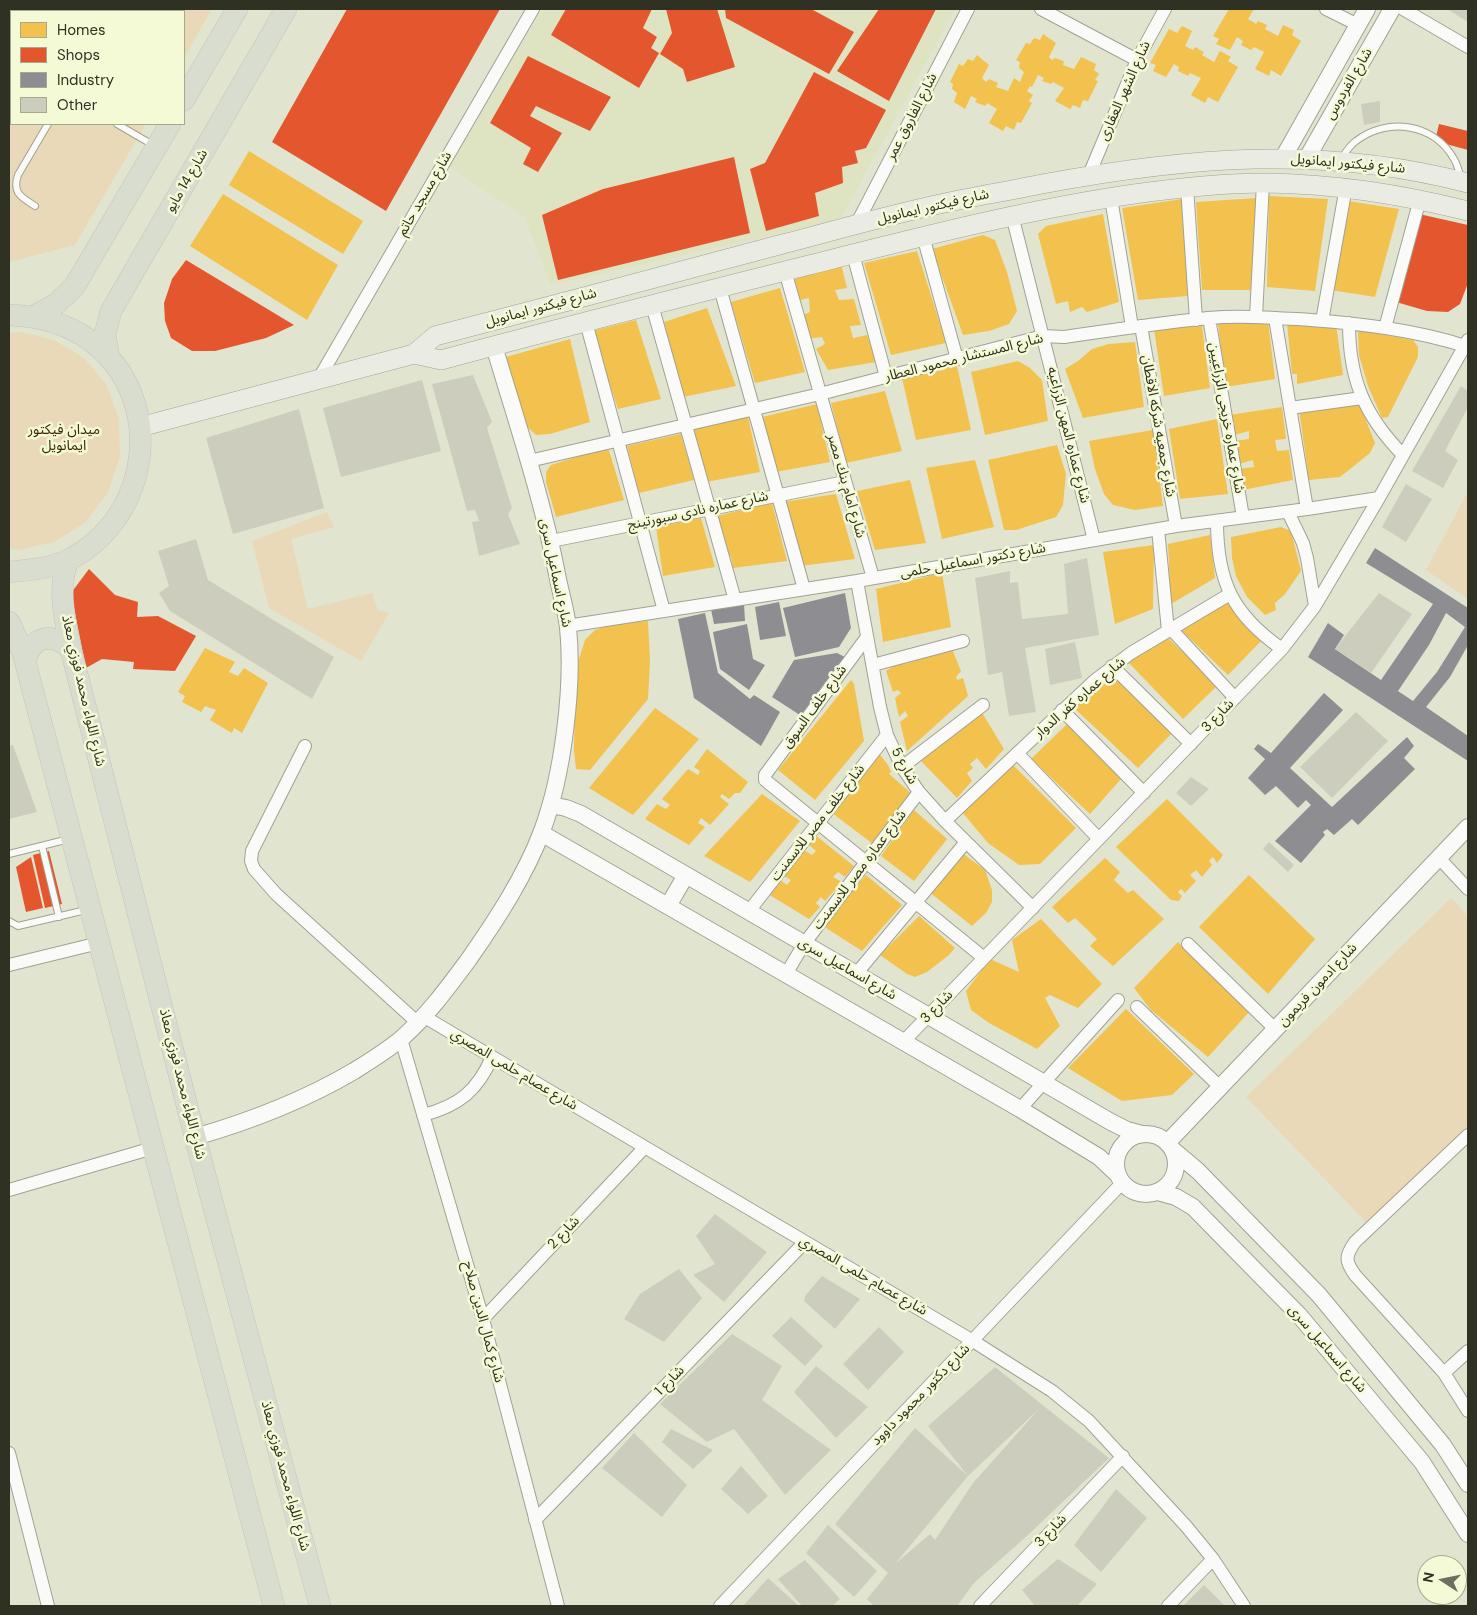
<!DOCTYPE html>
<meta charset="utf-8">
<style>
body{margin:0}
#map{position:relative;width:1477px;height:1615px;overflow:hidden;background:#e1e5d0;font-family:"DM Sans",sans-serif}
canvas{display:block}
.frame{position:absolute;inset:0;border:10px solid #2f3123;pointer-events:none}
.legend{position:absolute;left:10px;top:10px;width:175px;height:115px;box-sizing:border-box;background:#f4fad5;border:1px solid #a5aa8e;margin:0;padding:6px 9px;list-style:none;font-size:15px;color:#2f3123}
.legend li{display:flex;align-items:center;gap:10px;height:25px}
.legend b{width:25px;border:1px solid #a5aa8e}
.north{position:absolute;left:1417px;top:1555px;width:50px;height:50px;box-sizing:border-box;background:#f4fad5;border:1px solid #a5aa8e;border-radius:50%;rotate:281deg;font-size:14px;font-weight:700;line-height:20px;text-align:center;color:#2f3123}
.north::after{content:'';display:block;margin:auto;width:18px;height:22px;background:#6d7060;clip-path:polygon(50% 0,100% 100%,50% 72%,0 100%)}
</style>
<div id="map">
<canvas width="1477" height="1615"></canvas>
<div class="frame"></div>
<ul class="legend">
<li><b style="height:14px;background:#f2c14e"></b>Homes</li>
<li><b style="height:14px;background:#e4572e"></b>Shops</li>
<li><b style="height:14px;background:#8d8d92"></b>Industry</li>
<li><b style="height:14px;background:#cccdbc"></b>Other</li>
</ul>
<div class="north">N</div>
</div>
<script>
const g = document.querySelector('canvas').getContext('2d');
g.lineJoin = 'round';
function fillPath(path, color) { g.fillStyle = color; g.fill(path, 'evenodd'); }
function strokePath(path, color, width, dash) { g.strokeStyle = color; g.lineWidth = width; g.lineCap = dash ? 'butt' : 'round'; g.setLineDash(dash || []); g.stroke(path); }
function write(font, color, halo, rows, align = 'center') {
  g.font = font + ' "DM Sans","Noto Sans Arabic",sans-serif'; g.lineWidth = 5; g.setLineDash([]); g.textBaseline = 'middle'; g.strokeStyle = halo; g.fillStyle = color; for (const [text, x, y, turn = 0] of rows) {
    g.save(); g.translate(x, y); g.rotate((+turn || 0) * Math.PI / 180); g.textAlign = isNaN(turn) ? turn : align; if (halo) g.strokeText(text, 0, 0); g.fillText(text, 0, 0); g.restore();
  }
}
fillPath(new Path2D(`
 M543 9H955L840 220 551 285 524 216 449 167Z`), '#dee3c2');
fillPath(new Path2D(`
 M9 9H212L184 58V11H11V124H146L75 245 9 262Z
 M21 332 54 340 84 358 106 384 119 419 120 457 108 492 86 522 54 542 18 550 9 549V333Z
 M1468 491V599L1426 570Z
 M327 512 334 527 291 539 308 609 372 593 378 610 389 613 361 661 269 608 252 541Z
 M1451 898 1468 916V1125L1367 1223 1246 1097Z`), '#e9d9b8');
fillPath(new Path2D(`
 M1229 9H1254L1248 19 1256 24 1258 21 1267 25 1265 29 1278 36 1283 25 1294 30 1292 35 1301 41 1281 76 1271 70 1269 76 1255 69 1264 52 1254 47 1251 50 1241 45 1243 41 1237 37 1230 50 1216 44 1219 39 1213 36Z
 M1182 26 1192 31 1185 46 1193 50 1195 47 1204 52 1202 55 1214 62 1220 51 1231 57 1228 61 1238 67 1218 102 1208 97 1205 103 1191 95 1201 78 1190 73 1188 76 1178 71 1179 67 1174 64 1166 77 1153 71 1156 65 1150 63 1169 29 1177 33Z
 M1043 34 1056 43 1049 57 1052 60 1055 58 1064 61 1063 65 1074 69 1081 57 1096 64 1094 70 1099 74 1095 80 1098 81 1088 101 1083 100 1080 108 1073 105 1070 109 1055 101 1064 88 1053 82 1051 84 1042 81 1044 78 1038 75 1032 87 1030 86 1027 91 1033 95 1029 101 1032 103 1021 123 1017 122 1014 130 1006 126 1003 131 989 123 997 109 987 103 985 106 975 102 977 99 971 96 965 109 954 102 957 93 952 89 953 84 950 82 959 64 963 66 968 59 973 61 977 55 989 65 982 78 986 82 989 79 998 83 996 87 1008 91 1014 78 1020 82 1024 72 1019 68 1020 62 1016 60 1026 43 1030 44 1034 38 1040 40Z
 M249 151 363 221 343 254 229 185Z
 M223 194 338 265 307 320 190 246Z
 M1269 196 1328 199 1315 291 1267 287Z
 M1257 198 1251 290H1202L1196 202Z
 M1182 199 1188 296 1138 300 1122 208Z
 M1348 201 1399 209 1375 297 1331 290Z
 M1103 214 1119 302 1087 312 1082 307 1070 312 1068 301 1056 304 1038 234 1046 226Z
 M983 235 995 240 1007 272 1017 311 1009 324 989 331 963 335 932 249Z
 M917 251 946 343 891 355 864 263Z
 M841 264 847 288 835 290 839 300 854 299 861 325 850 326 853 338 867 335 876 362 828 370 816 349 825 344 822 337 806 339 800 316 810 312 809 298 800 300 792 280Z
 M780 288 805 372 755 383 731 302Z
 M707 308 736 386 683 397 664 322Z
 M636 320 661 399 618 409 592 331Z
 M1268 321 1275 379 1226 387 1218 324Z
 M1287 323 1336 324 1343 375 1297 384V374H1292Z
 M1202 326 1210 388 1164 396 1154 329Z
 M1358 330 1413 340 1418 347V357L1388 417 1382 418 1368 386 1359 355Z
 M570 339 590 422 550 434 536 435 524 424 506 357Z
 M1135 342 1144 407 1083 418 1065 369 1078 361 1092 349 1109 344Z
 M1018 361 1030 368 1042 380 1048 421 985 435 971 372Z
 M957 366 971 430 916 440 902 378Z
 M885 391 902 451 846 463 831 403Z
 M1358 400 1375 443 1370 453 1340 477 1309 480 1299 409Z
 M817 404 830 462 776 472 762 417Z
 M1282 407 1286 439 1275 440 1277 451 1289 450 1293 480 1243 490 1238 469 1254 467 1253 460 1239 464 1234 441 1249 439V431L1234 435 1229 415Z
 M748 417 760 472 706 482 692 429Z
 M1217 419 1228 494 1180 499 1169 429Z
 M1153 430 1163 506 1135 510 1113 505 1104 494 1095 469 1089 441Z
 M681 434 694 480 639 493 627 446Z
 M1057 445 1066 474 1063 505 1056 517 1016 530H1004L988 460Z
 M608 447 624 500 556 517 546 482V472L551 465Z
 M975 460 994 527 942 539 926 468Z
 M910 480 926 543 875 550 857 491Z
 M836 494 855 559 801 566 783 502Z
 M772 503 787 561 733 568 731 556 724 557 712 517Z
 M701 518 715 567 663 576 656 527Z
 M1281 527 1291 531 1301 571 1285 594 1275 603 1276 610 1265 615 1247 597 1236 576 1232 558 1231 537Z
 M1210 535 1215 578 1171 604 1168 544Z
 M1154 545 1153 609 1115 624 1103 552Z
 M942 573 951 627 883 642 876 589Z
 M1229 602 1262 640 1228 675 1180 629Z
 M648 621 650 662 648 699 590 770 576 769 574 751 575 681 578 662 585 640 595 630 611 625Z
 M1167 637 1218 685 1183 719 1128 662Z
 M205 648 235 662 229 672 238 676 244 668 268 683 242 733 234 728 232 733 210 720 216 710 205 706 201 712 182 702 185 696 178 692Z
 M952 649 961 671 956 677 957 680 963 678 968 696 907 751 900 722 908 716 905 711 899 717 895 698 901 693 898 690 893 692 886 671 895 665 902 662 905 664Z
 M1112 675 1173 732 1138 768 1072 706Z
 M851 680 854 684 864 741 815 800 778 770Z
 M655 708 699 739 633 815 589 788Z
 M981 711 1004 749 986 769 977 758 970 764 973 768 967 773 972 781 957 798 921 761Z
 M1067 724 1121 779 1090 814 1031 759Z
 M707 749 748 782 740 793H735L729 799 722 794 720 797 729 804 710 825 701 818 698 823 705 827 689 845 645 819 657 804 666 809 670 805 662 799 688 769 698 775 700 771 694 767Z
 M878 752 888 765 891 772 889 774 912 794 873 844 832 813Z
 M1013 765 1076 828 1040 864 1019 865 988 843 962 812Z
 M762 794 800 821 750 882 704 856Z
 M1167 799 1223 855 1217 863 1213 857 1209 861 1212 865 1202 877 1196 870 1190 875 1196 881 1185 893 1181 889 1178 892 1182 896 1179 901 1171 900 1116 847Z
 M914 810 947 839 914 881 881 856Z
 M815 835 854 866 845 877 838 872 833 877 842 882 825 901 821 897 816 903 820 907 809 919 768 894 779 879 787 885 791 880 782 875 804 850 812 855 816 851 809 845Z
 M962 853 985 870 992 890V902L986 913 972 926 928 891Z
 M1105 858 1120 872 1114 880 1128 893 1133 890 1164 919 1113 966 1090 946 1097 939 1075 918 1068 923 1052 907Z
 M866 875 902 905 862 951 823 926Z
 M1249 875 1315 939 1268 994 1199 927Z
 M919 916 955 948 949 955 927 972 915 977 907 974 880 955Z
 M1041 919 1102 984 1078 1008 1050 995 1045 998 1060 1026 1037 1049 989 1023 971 1010 966 991 990 959 1019 972 1012 940Z
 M1178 942 1250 1011 1208 1057 1151 1010 1134 988Z
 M1126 1009 1194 1074 1172 1095 1122 1101 1068 1068Z`), '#f2c14e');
fillPath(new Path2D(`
 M347 9H500L386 211 272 142Z
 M566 9H652L643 28 657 37 651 48 659 53 639 88 551 35Z
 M666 9H717L735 67 687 82 683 69 660 54 672 33Z
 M725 9H811L854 32 829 74 726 18Z
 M879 9H936L889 101 837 71Z
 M528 56 611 97 590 131 536 106 530 116 562 133 538 172 523 164 531 148 490 123Z
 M814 72 886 110 866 148 855 151 858 163 842 167 843 183 815 193 819 216 766 231 750 169 765 163Z
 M1439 124 1468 131V150L1435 141Z
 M734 157 750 233 558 280 542 215 603 189Z
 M1419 214 1468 225V283L1460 304 1448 312 1427 311 1396 302Z
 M186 260 294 325 266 338 215 351H192L171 338 165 321 164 303 172 279Z
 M89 569 115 595 138 602 137 617 158 616 196 636 175 671 133 669 134 662 102 659 86 668 71 593Z
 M49 851 62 904 45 908 33 855Z
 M31 857 43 908 26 912 16 867Z`), '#e4572e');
fillPath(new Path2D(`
 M1375 548 1468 608V645L1450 677 1426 707 1468 736V761L1308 657 1328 623 1344 635 1335 649 1381 680 1433 604 1366 563ZM1446 613 1465 627 1437 672 1413 701 1398 691 1429 645Z
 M845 593 851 628 839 647 795 657 783 608Z
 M779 602 786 636 760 640 755 607Z
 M744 604 745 621 714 624 711 609Z
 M705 613 718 673 750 699 754 695 780 712 761 746 694 698 678 619Z
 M747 624 753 659 765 665 749 690 720 669 713 632Z
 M837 653 845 657 803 717 772 697 794 660Z
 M1324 693 1343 710 1290 768 1332 807 1407 737 1414 746 1404 758 1415 769 1358 825 1352 819 1334 835 1327 829 1323 832 1325 835 1301 863 1275 841 1311 805 1306 800 1298 808 1276 786 1265 795 1248 778 1265 759 1254 749 1258 744 1271 753Z`), '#8d8d92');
fillPath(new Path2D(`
 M1447 9H1468V22Z
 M1380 101V122L1364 125 1361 104Z
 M473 375 492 422 487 428 512 508 508 514 520 544 479 556 472 522 479 521 475 510 467 511 432 384Z
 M422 380 441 451 341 477 323 408Z
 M1461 386 1468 391V407L1445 451 1458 460 1443 488 1412 471Z
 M299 409 324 508 233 534 206 438Z
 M1406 484 1432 499 1406 542 1382 527Z
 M196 539 208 580 334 657 312 699 170 611 159 593 169 586 158 551Z
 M1087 558 1099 635 1025 648 1036 712 1009 716 1002 672 988 675 975 578 1010 571V583L1018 582 1022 619 1068 614 1064 564Z
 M1379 593 1412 614 1371 673 1335 649Z
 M1075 642 1082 678 1050 685 1045 649Z
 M1356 712 1388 741 1332 798 1300 767Z
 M13 745 37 812 9 819V746Z
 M1191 777 1209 789 1191 806 1176 793Z
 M1269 842 1294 865 1288 872 1263 849Z
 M715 1214 767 1252 724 1302 693 1275 715 1264 696 1236Z
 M679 1269 702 1298 664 1342 624 1319 640 1294Z
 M822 1276 860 1299 835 1329 804 1301 805 1296Z
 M791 1317 823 1346 805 1366 772 1336Z
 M879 1327 904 1352 868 1390 843 1364Z
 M732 1334 782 1366 762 1400 831 1450 785 1495 734 1429 707 1442 660 1404Z
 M816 1366 868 1407 836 1438 794 1392Z
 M995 1367 1109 1458 1029 1534 974 1583 957 1606H874L867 1599 888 1573 835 1524 915 1428 968 1476 895 1564 930 1534 935 1540 973 1483 1039 1409 968 1476 928 1426Z
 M671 1429 713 1450 693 1469 662 1442Z
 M634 1433 687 1485 662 1517 602 1468Z
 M741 1466 768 1496 748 1514 721 1489Z
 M1116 1489 1147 1518 1101 1572 1074 1545Z
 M828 1525 877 1571 854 1597 806 1553Z
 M1058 1559 1097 1584 1077 1606H1035L1022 1590Z
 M805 1560 840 1599 832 1606H802L778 1579Z
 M768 1578 799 1606H743Z
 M1204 1585 1225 1606H1183Z`), '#cccdbc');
const service = new Path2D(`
 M117 124 153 145
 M1341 159C1345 153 1350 145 1356 141 1387 117 1434 123 1454 159 1457 164 1459 171 1460 177
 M35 206C21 197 12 193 18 175L48 124
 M42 846 59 917
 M9 854 69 839
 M9 921 18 926 86 910`);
const minor = new Path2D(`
 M1041 9 1137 60
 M1326 9 1358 25
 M1403 9 1468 47
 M1089 175 1137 60 1165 9
 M1187 187 1196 320
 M1111 198 1132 327
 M1012 215 1094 540
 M856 225 968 9
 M923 236 957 359
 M853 254 886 377
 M785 271 873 578
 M720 288 804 589
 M652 305 735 600
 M1256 316 1263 183
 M1209 318 1243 517
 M1275 318 1307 509
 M1322 321 1346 187
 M586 322 664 611
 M1349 323C1349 379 1364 415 1403 455
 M1141 326 1176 526
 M1385 328 1420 199
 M318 380 533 9
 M1290 408 1362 398
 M529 461 820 394 1043 336 1064 337C1112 330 1160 323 1208 318 1243 315 1277 318 1311 320 1363 324 1415 330 1465 346
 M1288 512 1303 543 1307 558 1315 606
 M1217 521C1217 581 1232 614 1282 649
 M1158 529 1168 631
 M551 541 845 482
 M857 581 880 707 887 735 902 767 919 792 945 821 1033 908
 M567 626 857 581 1176 526 1307 509 1379 498
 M1171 629 1235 698
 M867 637 765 775V780L984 958
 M873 665 963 641
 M1112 666 1191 744
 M1062 710 1144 793
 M305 746 252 851 251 861 254 869 276 894 418 1023
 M1017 753 1099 839
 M902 767 983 705
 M945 821 1094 681 1131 653 1230 594
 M1439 858 1468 889
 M749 911 887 735
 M1188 944 1276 1030
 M9 965 99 943
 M786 974 804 944 919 792
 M856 974 966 842
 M1137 1007 1220 1087
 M423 1016 973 1341 1052 1391 1089 1421 1186 1526 1213 1559 1244 1606
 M401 1039 483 1319 558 1606
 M903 1042 1282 649 1315 606 1379 498 1468 340
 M1020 1109 1118 1000
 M423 1115C459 1106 478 1090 492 1057
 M1468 1135 1355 1242C1345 1256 1345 1261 1355 1275L1444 1373 1468 1411
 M9 1190 153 1148
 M483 1319 645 1147
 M1444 1373 1468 1351
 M9 1453 48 1606
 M535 1520 805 1242
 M720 1606 1122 1183
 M980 1606 1123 1456
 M1168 1606 1213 1559`);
const tertiary = new Path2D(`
 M1283 158 1367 9
 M1307 158 1392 9
 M551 805 566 808 581 814 1111 1122 1127 1130 1142 1134
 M541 833 1020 1109 1099 1157 1118 1175
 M668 906 686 875
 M1116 1164a30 30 0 1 1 60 0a30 30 0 1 1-60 0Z
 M195 1137C251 1121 303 1101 354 1071 370 1061 388 1050 402 1038 428 1015 449 986 469 959 497 919 525 876 542 831 563 775 574 686 568 627 566 611 561 594 558 579 543 500 517 423 494 346
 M1167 1143 1468 827
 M1173 1150 1198 1171 1319 1295 1443 1445 1468 1484
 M1158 1192 1176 1197 1193 1207 1299 1315 1422 1462 1468 1534`);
const secondary = new Path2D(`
 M414 354 441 360C563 327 686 296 809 265 916 238 1024 210 1134 194 1177 188 1221 183 1265 183 1336 184 1399 194 1468 211
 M140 427 414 354 435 336C550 306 664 276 779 245 837 230 895 213 954 201 983 195 1013 190 1042 184 1187 157 1323 145 1468 183`);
const primary = new Path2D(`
 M184 100 237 9
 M9 315C39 316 66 323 91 341 167 398 152 518 68 560 49 569 29 570 9 572
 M34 316 56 304 74 287 170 124
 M109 358 105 334 111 311 286 9
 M68 560C57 590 65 620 71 650L195 1137 320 1606
 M9 622 22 650 25 661 274 1606
 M25 661C32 636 53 631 71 650`);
strokePath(service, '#a0a293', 8);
strokePath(minor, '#a0a293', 14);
strokePath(tertiary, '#a0a293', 18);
strokePath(secondary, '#a0a293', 20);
strokePath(primary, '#c3c4ba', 22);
strokePath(service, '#fafbf8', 6);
strokePath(minor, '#fafbf8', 12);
strokePath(tertiary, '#fafbf8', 16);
strokePath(secondary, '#eaece4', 19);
strokePath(primary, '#d8ddd0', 21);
write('14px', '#2f3123', '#f4fad5', [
 ["شارع الفردوس",1349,84,-60],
 ["شارع الشهر العقارى",1125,91,-66],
 ["شارع الفاروق عمر",912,117,-63],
 ["شارع فيكتور ايمانويل",1348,164,5],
 ["شارع 14 مايو",187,181,-60],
 ["شارع مسجد حاتم",425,194,-60],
 ["شارع فيكتور ايمانويل",933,207,-13],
 ["شارع فيكتور ايمانويل",541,308,-15],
 ["شارع المستشار محمود العطار",964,358,-14],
 ["شارع عماره خريجى الزراعيين",1226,418,80],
 ["شارع جمعيه شركه الاقطان",1158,426,80],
 ["شارع عماره المهن الزراعيه",1068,435,76],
 ["شارع امام بنك مصر",846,486,74],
 ["شارع عماره نادى سبورتينج",698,511,-12],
 ["شارع دكتور اسماعيل حلمى",973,561,-10],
 ["شارع اسماعيل سرى",555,573,78],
 ["شارع اللواء محمد فوزي معاذ",83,691,77],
 ["شارع عماره كفر الدوار",1080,698,-41],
 ["شارع خلف السوق",815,707,-54],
 ["شارع 3",1218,716,-46],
 ["شارع 5",904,766,61],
 ["شارع خلف مصر للاسمنت",818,823,-52],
 ["شارع عماره مصر للاسمنت",860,870,-53],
 ["شارع اسماعيل سرى",847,969,30],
 ["شارع ادمون فريمون",1318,985,-47],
 ["شارع 3",937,1007,-46],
 ["شارع عصام حلمى المصري",514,1070,31],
 ["شارع اللواء محمد فوزي معاذ",182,1084,76],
 ["شارع 2",564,1233,-47],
 ["شارع عصام حلمى المصري",863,1276,30],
 ["شارع كمال الدين صلاح",483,1322,75],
 ["شارع اسماعيل سرى",1327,1349,49],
 ["شارع 1",670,1381,-46],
 ["شارع دكتور محمود داوود",921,1395,-46],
 ["شارع اللواء محمد فوزي معاذ",285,1476,75],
 ["شارع 3",1051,1531,-47]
]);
write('14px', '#3c2907', '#f4fad5', [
 ["ميدان فيكتور",64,430],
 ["ايمانويل",64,446]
]);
</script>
